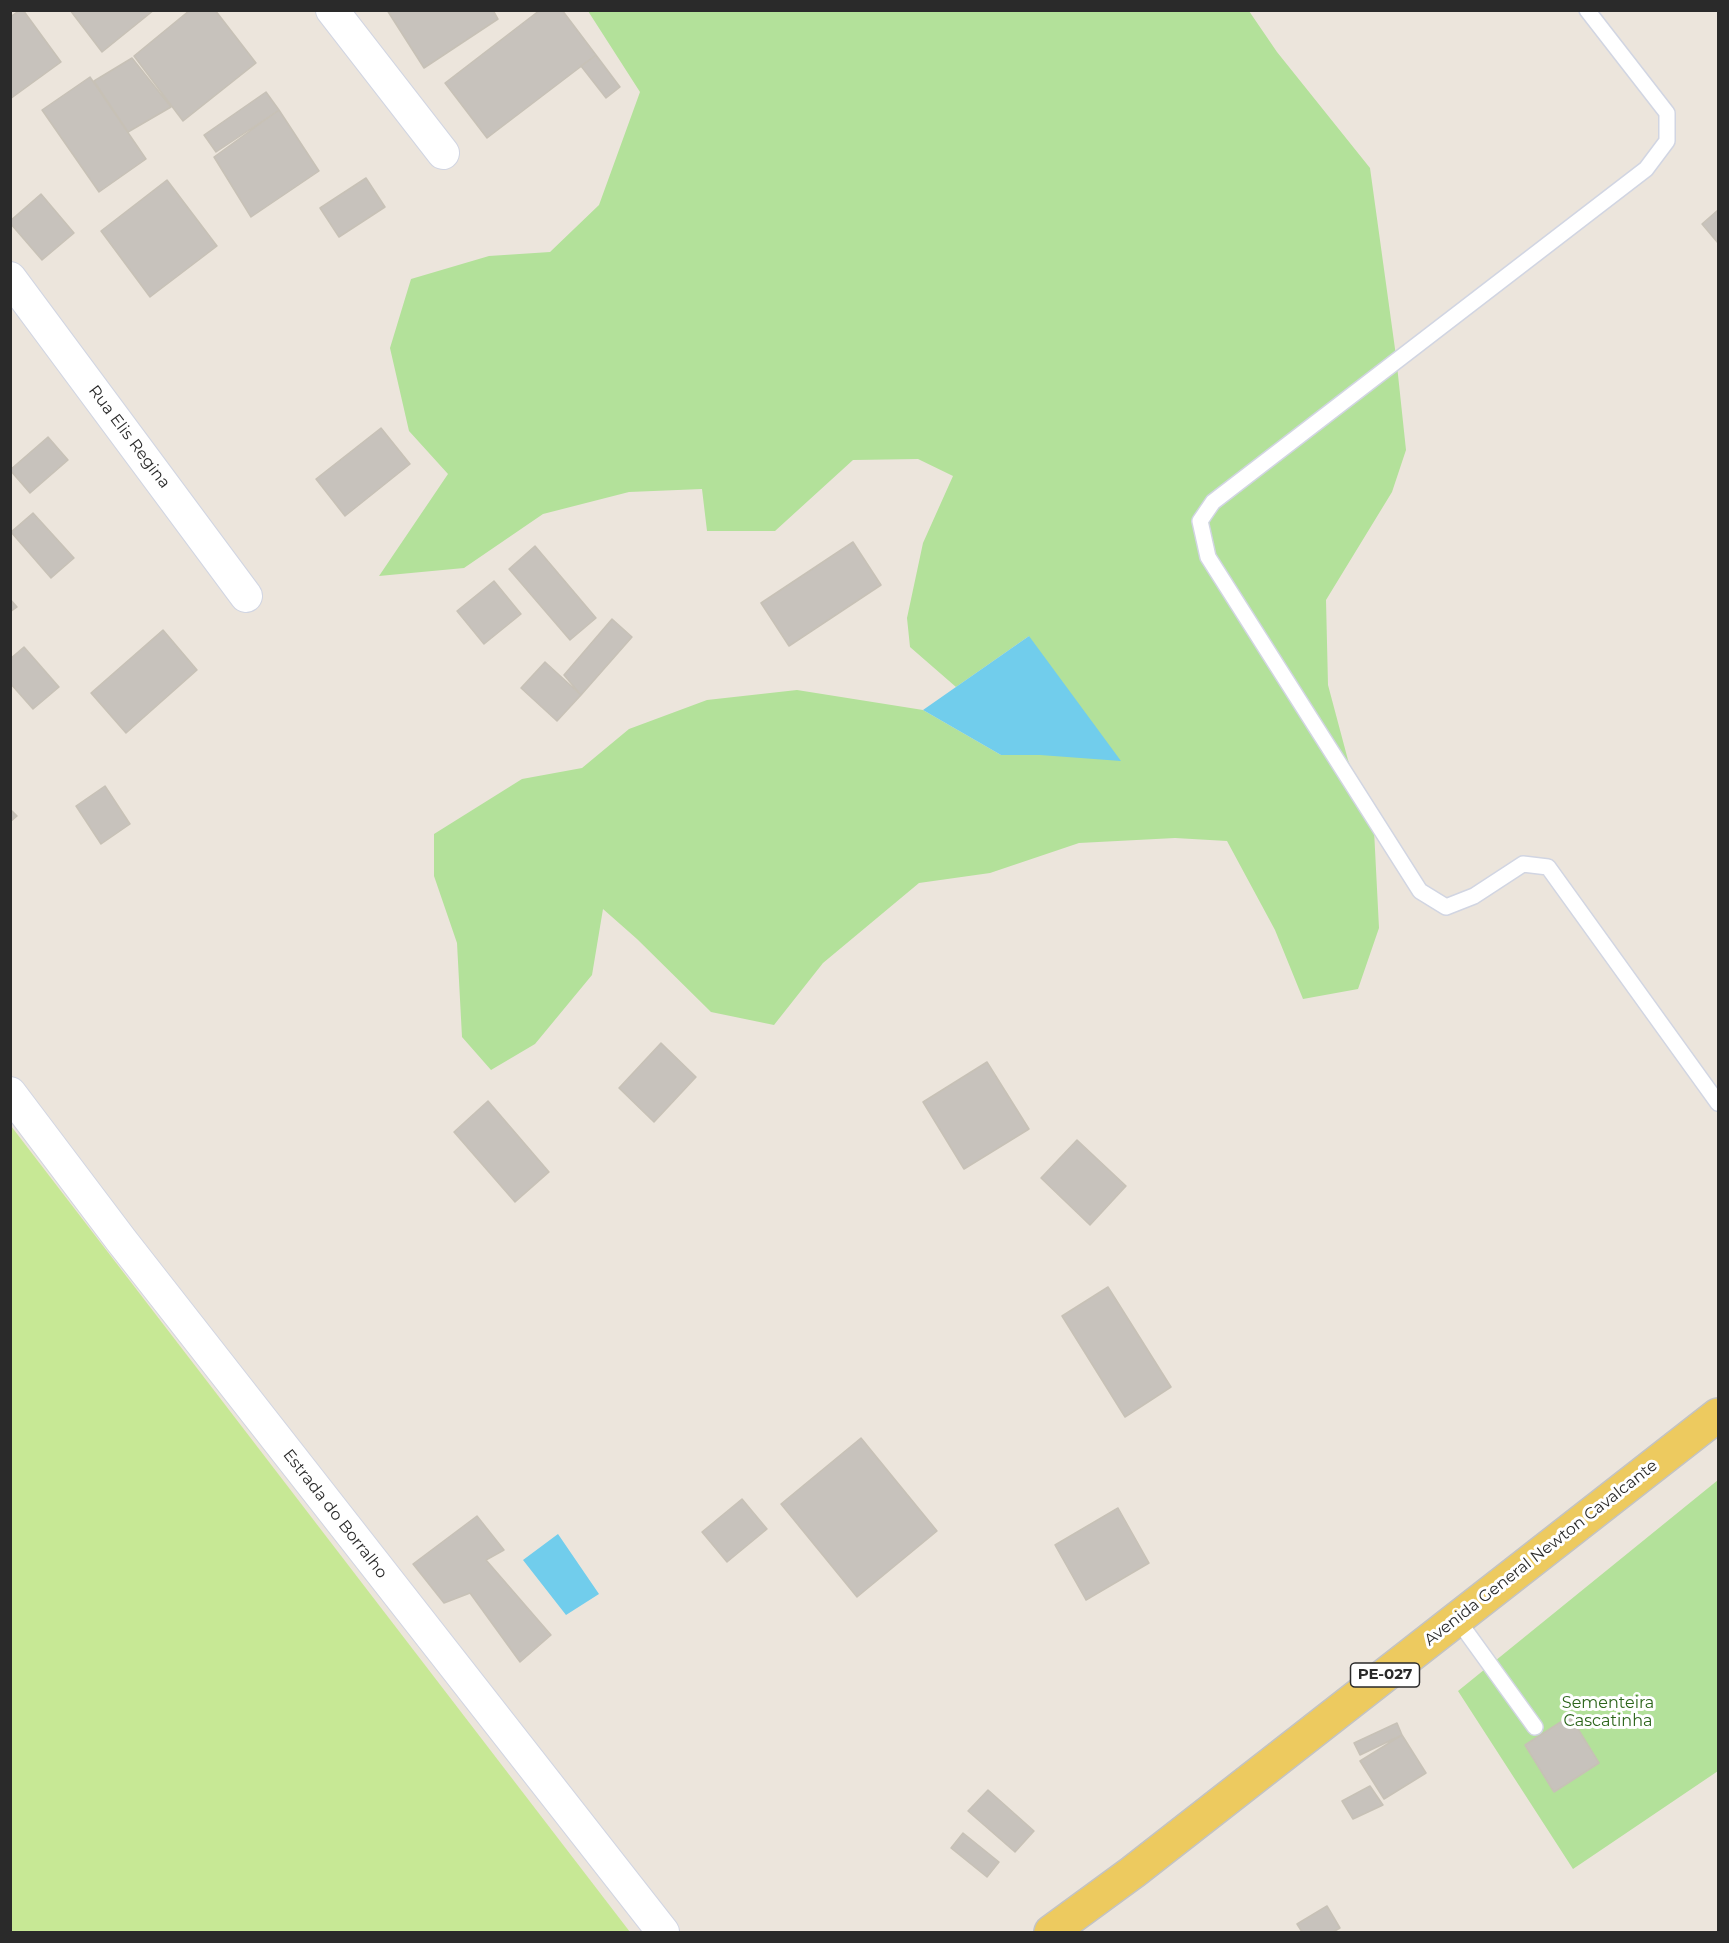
<!DOCTYPE html>
<style>
body{margin:0}
#map{position:relative;width:1729px;height:1943px;overflow:hidden;background:#ece5dc;font-family:Montserrat,sans-serif}
canvas{display:block}
.frame{position:absolute;inset:0;border:12px solid #2a2a2a;pointer-events:none}
</style>
<div id="map">
<canvas width="1729" height="1943"></canvas>
<div class="frame"></div>
</div>
<script>
const g = document.querySelector('canvas').getContext('2d');
g.lineJoin = 'round';
function fillPath(path, color) { g.fillStyle = color; g.fill(path, 'evenodd'); }
function strokePath(path, color, width, dash) { g.strokeStyle = color; g.lineWidth = width; g.lineCap = dash ? 'butt' : 'round'; g.setLineDash(dash || []); g.stroke(path); }
function write(font, color, halo, rows, align = 'center') {
  g.font = font + ' Montserrat,sans-serif'; g.lineWidth = 6; g.setLineDash([]); g.textBaseline = 'middle'; g.strokeStyle = halo; g.fillStyle = color; for (const [text, x, y, turn = 0] of rows) {
    g.save(); g.translate(x, y); g.rotate((+turn || 0) * Math.PI / 180); g.textAlign = isNaN(turn) ? turn : align; if (halo) g.strokeText(text, 0, 0); g.fillText(text, 0, 0); g.restore();
  }
}
fillPath(new Path2D(`
 M588 11H1249L1277 52 1370 168 1396 356 1406 450 1392 492 1326 600 1328 685 1348 760 1374 830 1379 928 1358 989 1303 999 1275 930 1227 841 1175 838 1079 843 990 873 919 883 823 963 774 1025 711 1012 637 939 603 909 592 975 535 1044 491 1070 462 1037 457 943 434 876V834L522 779 582 768 629 729 707 700 797 690 923 710 1001 755H1040L1029 636 956 687 910 647 907 618 923 543 953 476 918 459 853 460 775 531H707L702 489 629 492 543 514 464 568 379 576 448 474 409 431 390 348 411 279 489 256 550 252 599 205 640 92Z
 M1718 1480V1771L1573 1869 1458 1691Z`), '#b3e19a');
fillPath(new Path2D(`
 M11 1126 630 1932H11Z`), '#c7e895');
fillPath(new Path2D(`
 M1029 636 1121 761 1040 755H1001L923 710Z
 M558 1534 599 1594 566 1615 523 1560Z`), '#71cdec');
const building = new Path2D(`
 M20 10H23L61 62 10 99V17Z
 M70 10H154L102 52Z
 M190 10H215L256 63 183 121 134 56Z
 M387 10H493L498 19 424 68Z
 M540 10H562L596 55 487 138 445 83Z
 M596 55 620 87 606 98 581 66Z
 M132 58 171 107 128 132 94 81Z
 M90 77 146 159 99 192 42 110Z
 M266 92 279 110 216 152 204 135Z
 M279 110 319 171 251 217 214 157Z
 M366 178 385 207 339 237 320 208Z
 M167 180 217 246 150 297 101 231Z
 M41 194 74 233 42 260 10 223V221Z
 M1718 210V243L1702 224Z
 M381 428 410 464 345 516 316 479Z
 M48 437 68 460 30 493 10 470Z
 M33 513 74 558 51 578 11 532Z
 M853 542 881 585 789 646 761 603Z
 M535 546 596 618 570 640 509 569Z
 M494 581 521 614 484 644 457 611Z
 M10 599 17 607 10 612Z
 M612 619 632 637 581 695 564 675Z
 M163 630 197 670 126 733 91 693Z
 M24 647 59 687 33 709 10 683V659Z
 M545 662 581 695 557 721 521 688Z
 M105 786 130 824 101 844 76 806Z
 M10 809 17 816 10 822Z
 M661 1043 696 1077 654 1122 619 1088Z
 M987 1062 1029 1129 964 1169 923 1102Z
 M488 1101 549 1172 515 1202 454 1132Z
 M1077 1140 1126 1186 1090 1225 1041 1178Z
 M1108 1287 1171 1387 1125 1417 1062 1316Z
 M861 1438 937 1531 857 1597 781 1504Z
 M742 1499 767 1529 727 1562 702 1532Z
 M1118 1508 1149 1563 1086 1600 1055 1545Z
 M477 1516 504 1550 486 1560 551 1635 520 1662 470 1593 444 1603 413 1564Z
 M1570 1716 1599 1763 1554 1792 1525 1745Z
 M1397 1723 1402 1735 1360 1755 1354 1743Z
 M1402 1735 1426 1773 1384 1799 1360 1761Z
 M1370 1786 1383 1805 1353 1819 1342 1801Z
 M988 1790 1034 1831 1015 1852 968 1811Z
 M963 1833 999 1862 987 1877 951 1848Z
 M1327 1906 1340 1928 1333 1932H1302L1297 1924Z`);
fillPath(building, '#c7c2bc');
strokePath(building, '#c7c1b6', 1.5);
const service = new Path2D(`
 M1587 10 1667 113V141L1646 169 1213 502 1200 521 1208 557 1420 891 1446 907 1474 896 1523 864 1548 867 1718 1103
 M1457 1619 1535 1727`);
const minor = new Path2D(`
 M332 10 443 153
 M10 278 246 596
 M10 1093 121 1240 663 1932`);
const primary = new Path2D(`
 M1051 1932 1133 1872 1718 1415`);
strokePath(service, '#d1d5e2', 18);
strokePath(minor, '#d1d5e2', 34);
strokePath(primary, '#c3c3c3', 36);
strokePath(service, '#fff', 15);
strokePath(minor, '#fff', 32);
strokePath(primary, '#edca5f', 33);
for (const [x, y, w] of [
 [1385,1675,69]
]) { const box = new Path2D(); box.roundRect(x - w / 2, y - 12, w, 24, 4.5); g.fillStyle = '#fff'; g.fill(box); strokePath(box, '#2a2a2a', 1.5); }
write('bold 15px', '#2a2a2a', null, [
 ["PE-027",1385,1675]
]);
write('16px', '#2a2a2a', '#fff', [
 ["Rua Elis Regina",129,437,53],
 ["Estrada do Borralho",335,1514,52],
 ["Avenida General Newton Cavalcante",1541,1553,-38]
]);
write('16px', '#2c651b', '#fff', [
 ["Sementeira",1608,1703],
 ["Cascatinha",1608,1721]
]);
</script>
